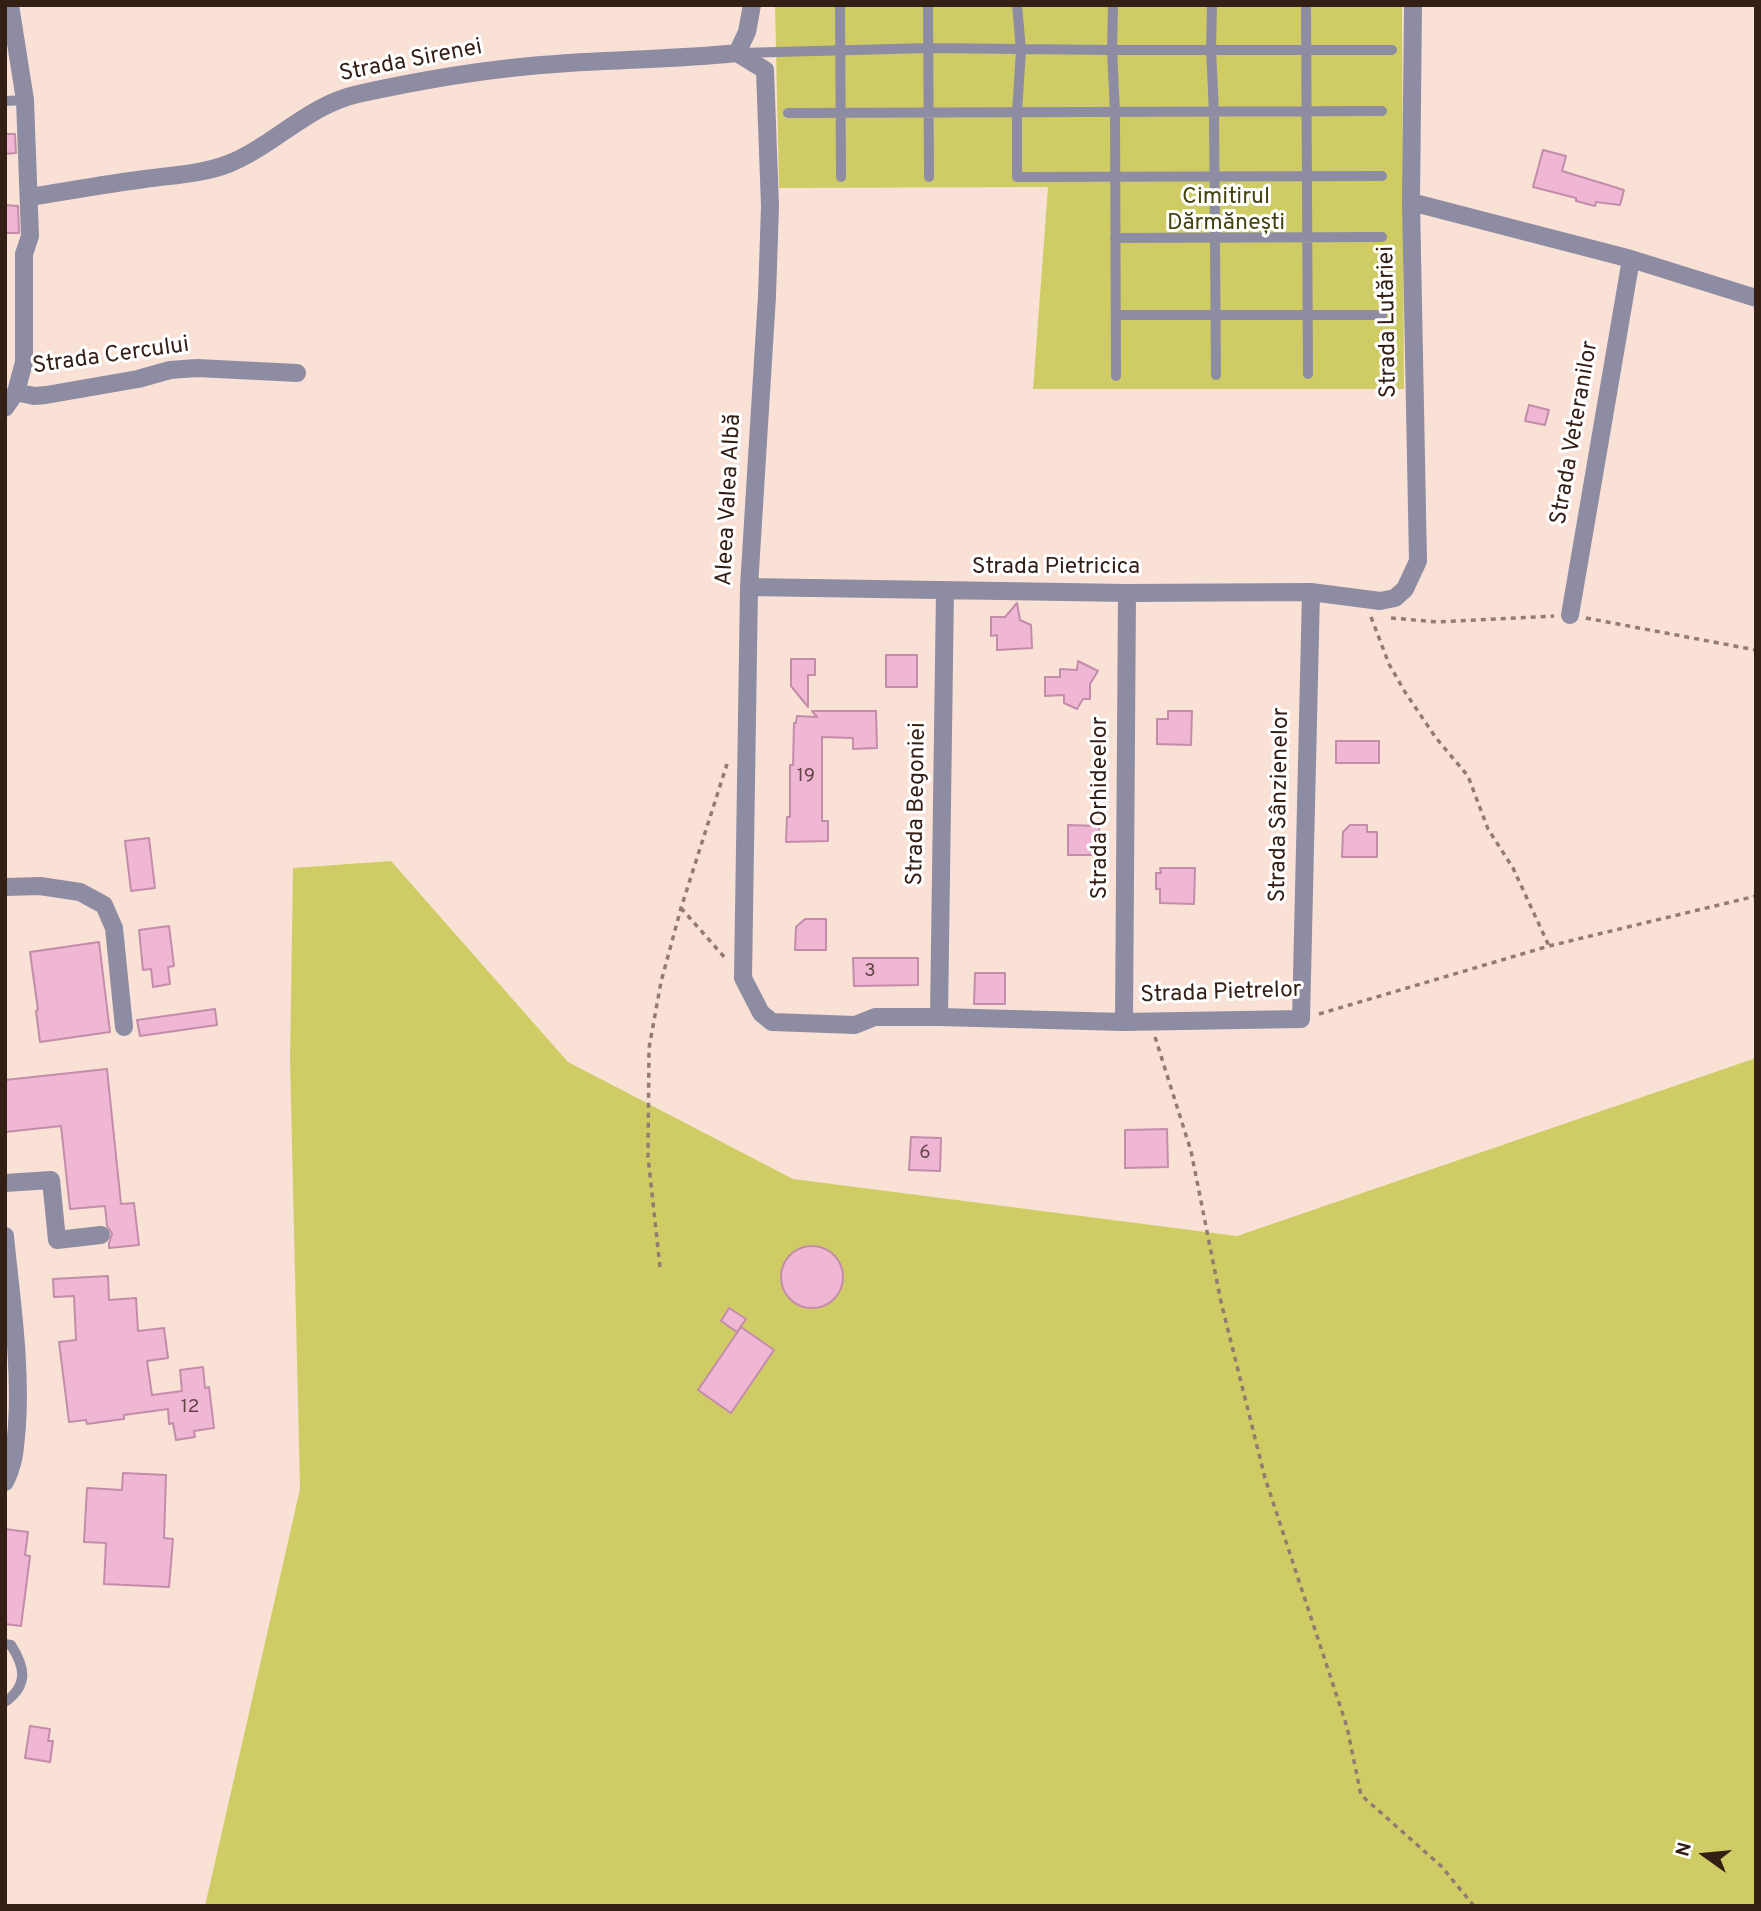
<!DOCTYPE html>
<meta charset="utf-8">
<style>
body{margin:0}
#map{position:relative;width:1761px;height:1911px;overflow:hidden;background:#f9e1d6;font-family:Overpass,sans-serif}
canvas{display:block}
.frame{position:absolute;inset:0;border:7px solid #341f15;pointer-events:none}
.north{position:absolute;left:1670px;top:1820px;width:70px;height:70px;-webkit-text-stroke:5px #fff;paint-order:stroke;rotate:285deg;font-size:19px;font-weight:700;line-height:28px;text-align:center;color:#341f15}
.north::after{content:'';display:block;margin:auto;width:24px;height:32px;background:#341f15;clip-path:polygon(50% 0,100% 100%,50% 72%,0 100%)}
</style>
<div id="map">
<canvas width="1761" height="1911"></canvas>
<div class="frame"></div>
<div class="north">N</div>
</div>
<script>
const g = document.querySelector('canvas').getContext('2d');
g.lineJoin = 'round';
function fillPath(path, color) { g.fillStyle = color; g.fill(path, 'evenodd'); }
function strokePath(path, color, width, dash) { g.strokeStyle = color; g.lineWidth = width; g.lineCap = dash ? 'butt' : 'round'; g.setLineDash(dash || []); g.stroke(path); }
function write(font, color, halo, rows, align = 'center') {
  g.font = font + ' Overpass,sans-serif'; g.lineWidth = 6; g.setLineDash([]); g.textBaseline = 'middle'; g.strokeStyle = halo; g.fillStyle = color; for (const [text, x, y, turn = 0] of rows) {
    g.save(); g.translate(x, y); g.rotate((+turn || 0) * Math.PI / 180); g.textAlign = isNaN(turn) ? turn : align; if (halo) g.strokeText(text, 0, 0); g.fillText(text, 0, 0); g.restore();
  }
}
fillPath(new Path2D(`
 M775 5H1402L1404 389H1033L1048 187 779 188Z
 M391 861 568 1062 793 1179 1237 1236 1756 1058V1906H205L300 1489 290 1060 293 868Z`), '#d0cc65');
const building = new Path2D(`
 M5 134H15L16 153 5 154Z
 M1543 150 1566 156 1562 171 1624 190 1620 205 1596 202 1595 206 1576 201V198L1533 187Z
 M5 205 18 206 19 233H5Z
 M1529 405 1549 410 1545 425 1525 421Z
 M1017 603 1020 620 1031 625 1032 648 997 650V635L991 636V617H1005Z
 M886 655H917V687H886Z
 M791 659H815V675H808V707L791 686Z
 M1078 661 1098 671 1090 684V699H1083L1077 709 1064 703V695L1045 696V677H1060V669L1077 670Z
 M812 711H876L877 748 853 749V738L822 737V821H828V841L786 842 787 817H790V765H793L794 723H796L797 716 817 717Z
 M1168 711H1192L1191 745 1157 744V719H1168Z
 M1336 741H1379V763H1336Z
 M1068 825 1099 826V855H1068Z
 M1350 825H1367V832H1377V857H1342L1343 832Z
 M149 838 155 888 131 891 125 841Z
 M1160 868H1195L1194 904 1160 903V889H1156V873H1161Z
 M805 919H826V950H795L796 927Z
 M169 926 174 966 168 967 170 984 153 987 151 969 143 970 139 930Z
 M99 942 110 1032 40 1042 36 1011 38 1010 30 952Z
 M853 958H918V985L854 986Z
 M975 973H1005V1004H974Z
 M215 1009 217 1025 140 1036 137 1020Z
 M107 1069 121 1204 134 1203 139 1245 109 1248V1243L112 1234 107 1226 105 1206 70 1209 61 1126 5 1132V1080Z
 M1167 1129 1168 1167 1125 1168V1130Z
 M911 1137 941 1138 940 1171 909 1170Z
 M781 1277a31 31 0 1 1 62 0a31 31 0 1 1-62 0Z
 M108 1276 109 1300 136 1298 138 1331 164 1328 168 1358 147 1361 152 1395 182 1391 180 1370 203 1367 205 1388 209 1387 214 1428 194 1431 195 1437 176 1440 173 1423 169 1424 168 1409 124 1415V1419L116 1420 87 1424 86 1420 69 1422 59 1342 76 1340 74 1296 54 1297 53 1279Z
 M729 1308 746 1319 737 1332 721 1321Z
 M741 1327 774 1350 731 1413 698 1390Z
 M123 1473 166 1475 164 1538 173 1539 169 1587 104 1584 106 1543 84 1542 87 1488 122 1490Z
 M5 1529 28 1532 25 1555 30 1556 21 1626 5 1624Z
 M30 1726 50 1729 48 1741H53L50 1762 25 1758Z`);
fillPath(building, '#f0b7d5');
strokePath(building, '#c38ca9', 2);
strokePath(new Path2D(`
 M1371 617 1389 664 1405 692 1436 738 1468 776 1488 829 1513 868 1549 946
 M1391 618 1438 622 1554 616
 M1586 618 1756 650
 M681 908 726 959
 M1319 1014 1549 946 1756 896
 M1155 1037 1191 1151 1221 1302 1265 1478 1347 1727 1361 1795 1441 1866 1474 1906
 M660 1267 648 1157 649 1048 661 982 681 908 727 764`), '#927b71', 3.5, [5, 5]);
strokePath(new Path2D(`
 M840 5 841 177
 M928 5 929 177
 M1017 5 1021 50 1017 112V177L1382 176
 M1113 5 1112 50 1115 112 1116 376
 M1212 5 1211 50 1214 112 1216 375
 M1306 5 1308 374
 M740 53 929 48 1112 50H1392
 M5 101 25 100
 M788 113 1382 111
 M1115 238 1382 237
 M1116 315H1382
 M5 1644 11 1645C25 1667 29 1685 5 1702`), '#8d8ca3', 10);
strokePath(new Path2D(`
 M737 53 765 70 770 206 767 296 749 587 743 978 761 1013 772 1022 855 1025 875 1017H939L1124 1022 1301 1019 1311 592
 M737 53 747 32 752 5
 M30 197C68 191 106 184 145 179 173 175 202 174 228 164 275 145 308 105 358 94 417 81 481 70 541 65 607 59 672 60 737 53
 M1411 202 1631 259 1756 298
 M16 392 34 396 46 395 138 379 170 370 197 368 297 373
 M5 408 16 392 24 362V254L30 236 25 100 10 5
 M749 587 1127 593 1311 592 1380 601 1395 598 1405 589 1418 561 1411 202 1413 5
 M1570 615 1631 259
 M5 887 40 886 80 892 104 905 114 928 124 1027
 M939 1017 945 591
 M1124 1022 1127 593
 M5 1183 51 1180 57 1240 101 1235
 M5 1236C11 1298 21 1362 17 1425 15 1447 15 1462 5 1482`), '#8d8ca3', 18);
write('19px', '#634545', null, [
 ["19",806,777],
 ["3",870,972],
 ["6",925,1154],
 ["12",190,1408]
]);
write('23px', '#341f15', '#fff', [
 ["Strada Sirenei",411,62,-11],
 ["Strada Lutăriei",1389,322,-91],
 ["Strada Cercului",111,357,-8],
 ["Strada Veteranilor",1576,433,-80],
 ["Aleea Valea Albă",730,500,-87],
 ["Strada Pietricica",1056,568],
 ["Strada Begoniei",918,804,-89],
 ["Strada Sânzienelor",1281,805,-89],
 ["Strada Orhideelor",1101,808,-90],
 ["Strada Pietrelor",1221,994,-2]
]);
write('23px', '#464410', '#fff', [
 ["Cimitirul",1226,198],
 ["Dărmănești",1226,224]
]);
</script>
